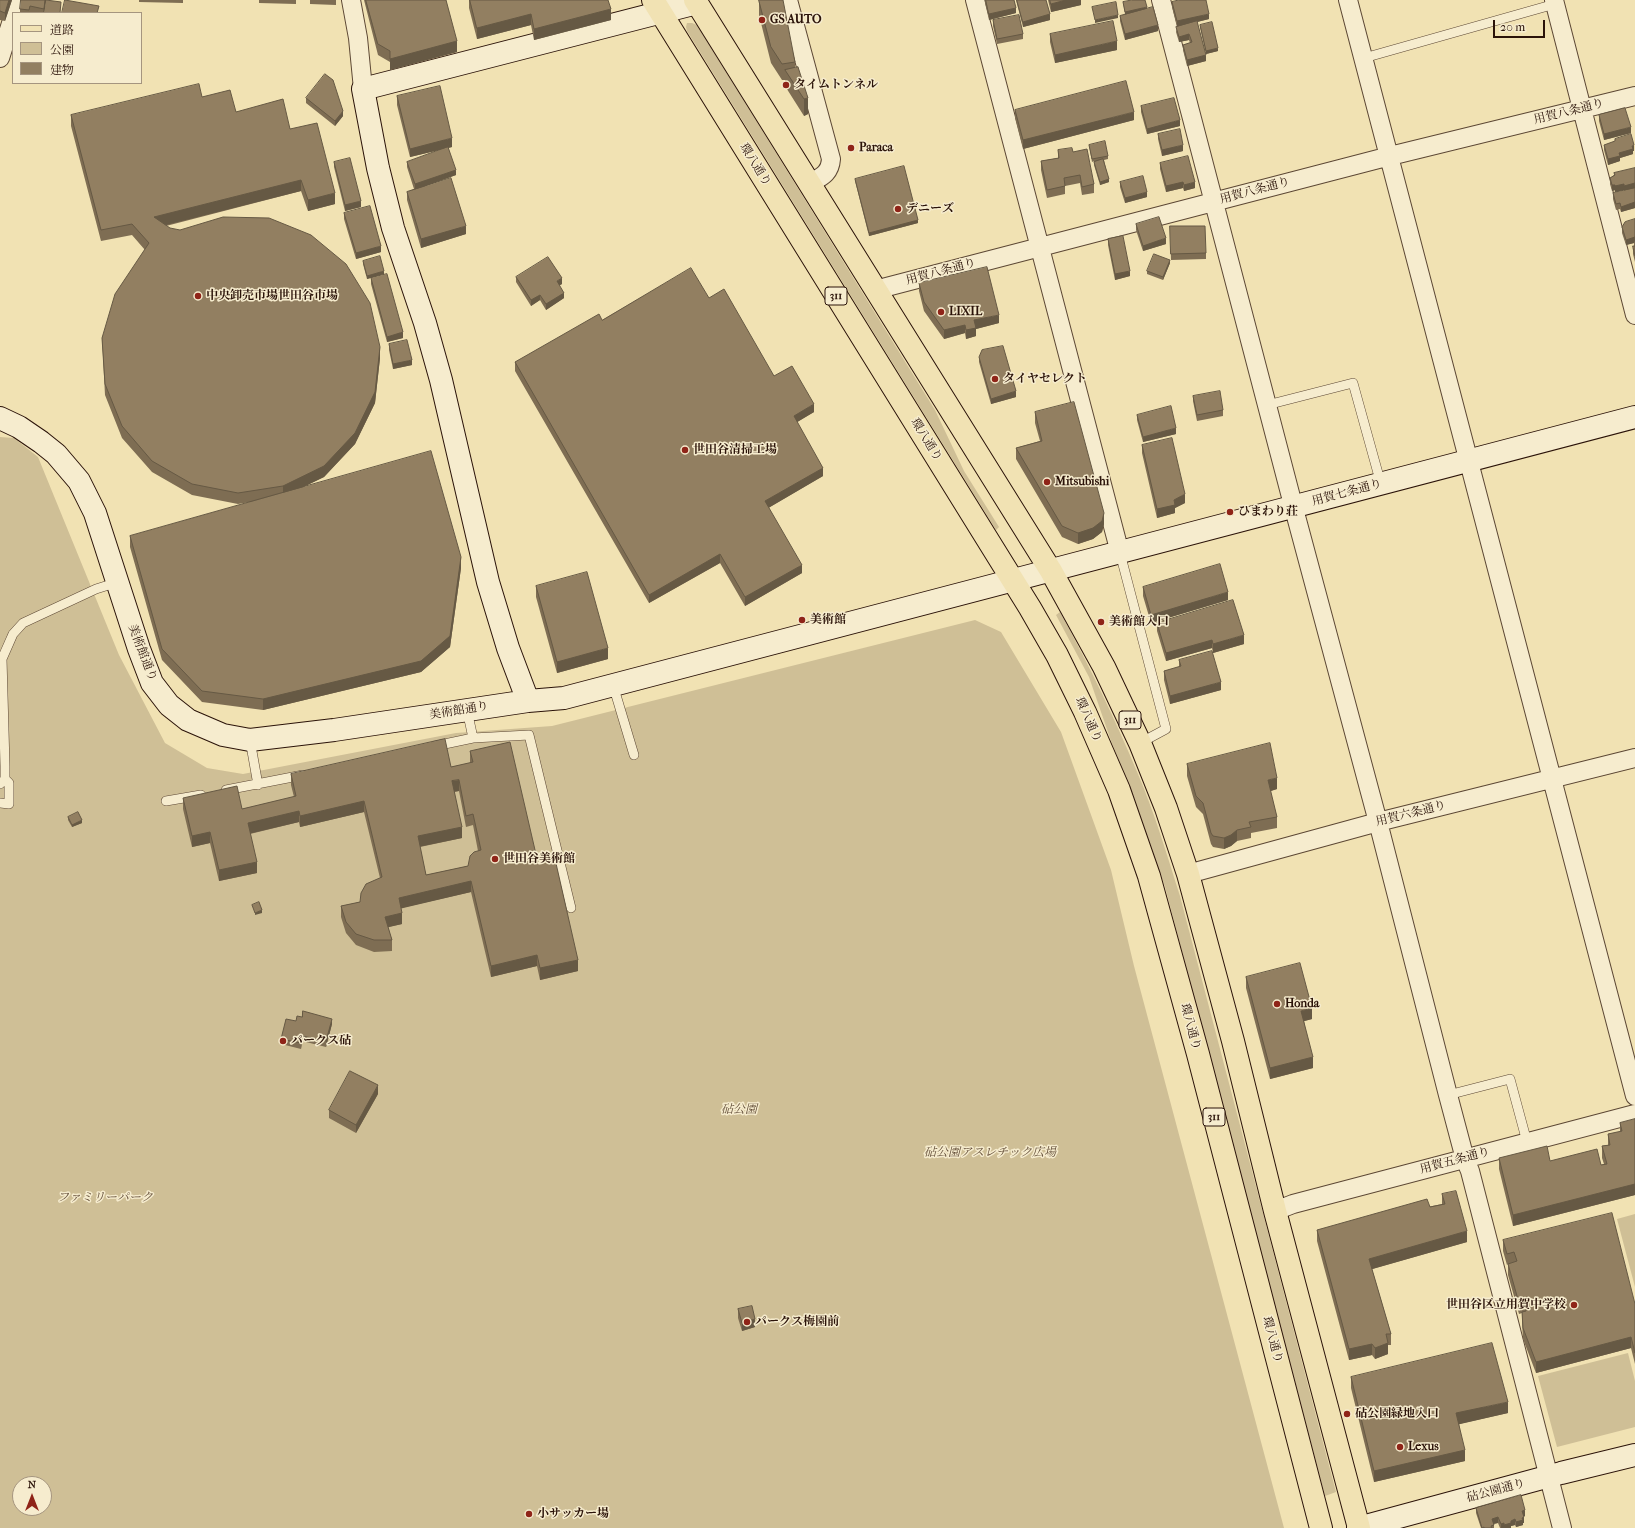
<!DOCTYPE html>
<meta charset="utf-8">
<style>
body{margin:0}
#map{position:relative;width:1635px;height:1528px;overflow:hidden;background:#f1e2b3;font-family:"IM FELL French Canon","Noto Serif JP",serif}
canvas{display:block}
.legend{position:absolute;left:12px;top:12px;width:130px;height:72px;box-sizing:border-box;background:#f6ecce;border:1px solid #a5957f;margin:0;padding:5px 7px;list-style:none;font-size:12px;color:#2b1309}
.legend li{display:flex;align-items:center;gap:8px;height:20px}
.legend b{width:20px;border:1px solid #a5957f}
.north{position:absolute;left:12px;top:1476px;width:40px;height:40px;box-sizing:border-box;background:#f6ecce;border:1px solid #a5957f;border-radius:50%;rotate:0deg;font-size:11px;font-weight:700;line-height:16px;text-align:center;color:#2b1309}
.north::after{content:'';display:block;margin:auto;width:14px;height:18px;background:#8f2418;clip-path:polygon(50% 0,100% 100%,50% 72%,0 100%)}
.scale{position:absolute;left:1493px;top:20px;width:52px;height:18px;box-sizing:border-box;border:2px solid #2b1309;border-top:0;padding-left:5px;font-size:12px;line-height:14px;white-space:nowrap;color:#2b1309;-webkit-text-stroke:3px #f6ecce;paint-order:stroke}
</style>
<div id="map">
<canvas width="1635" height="1528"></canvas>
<ul class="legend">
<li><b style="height:5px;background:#f1e2b3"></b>道路</li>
<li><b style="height:11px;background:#cfbf96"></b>公園</li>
<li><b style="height:11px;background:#927f61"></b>建物</li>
</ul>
<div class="north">N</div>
<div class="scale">20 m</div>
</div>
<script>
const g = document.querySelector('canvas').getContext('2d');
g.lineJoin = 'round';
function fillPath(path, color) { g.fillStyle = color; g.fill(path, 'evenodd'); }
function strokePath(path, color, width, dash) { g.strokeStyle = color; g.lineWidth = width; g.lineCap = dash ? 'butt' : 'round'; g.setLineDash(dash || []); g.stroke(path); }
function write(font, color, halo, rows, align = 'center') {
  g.font = font + ' "IM FELL French Canon","Noto Serif JP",serif'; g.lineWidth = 3; g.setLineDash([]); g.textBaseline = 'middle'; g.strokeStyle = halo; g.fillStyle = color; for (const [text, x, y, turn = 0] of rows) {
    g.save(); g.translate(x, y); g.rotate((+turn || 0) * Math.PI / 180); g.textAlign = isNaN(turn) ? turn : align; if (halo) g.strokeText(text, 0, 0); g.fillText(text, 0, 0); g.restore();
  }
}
fillPath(new Path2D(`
 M687 23H692L697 25 935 410 964 471 999 527 996 530 687 31 686 27Z
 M0 437 14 438 38 457 119 655 165 743 207 768 243 774 456 733 552 726 975 620 1001 632 1061 732 1111 870 1134 966 1284 1528H0ZM20 1484H44V1508H20Z
 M1060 612C1089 665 1115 719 1138 774 1155 814 1167 855 1180 896L1336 1492 1325 1496 1165 887 1133 795 1111 741 1089 677 1056 615Z
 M1635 1214V1287L1617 1219Z
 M1628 1353 1635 1381V1427L1557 1447 1538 1376Z`), '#cfbf96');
const lane = new Path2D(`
 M1364 58 1555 4
 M1267 405 1353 383 1381 484
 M1120 553 1166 729 1140 743
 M613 685 634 755
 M467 710 473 738
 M250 740 258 785
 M435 746 473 738 529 735 571 908
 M0 784 5 779V766L2 659 13 634 23 623 96 589 118 582
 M226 790 303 775
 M166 801 201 795
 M0 803 9 804V783L5 779
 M1448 1095 1510 1079 1527 1142`);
const street = new Path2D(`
 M351 0 358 38 363 89
 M788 0 831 159C830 174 821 177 809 184
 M975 0 1120 553
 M1161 0 1297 520 1378 822 1448 1095 1465 1159 1470 1171 1562 1528
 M1348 0 1635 1096
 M1554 0 1635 315
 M14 13 18 0
 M0 58 13 17
 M875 290 1390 156 1635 96
 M1188 874 1378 822 1635 758
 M1275 1211 1293 1204 1635 1114`);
const secondary = new Path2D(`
 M0 418 19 427 41 442 56 454 79 481 95 513 139 649 152 683 169 705 188 720 223 735 250 740 334 730 528 701 564 698 1635 417
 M528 701 508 648 488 582 441 380 425 323 393 228 378 168 363 89 697 3
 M1358 1528 1561 1473 1635 1455`);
const primary = new Path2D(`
 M653 0 1030 608 1057 655 1085 712 1119 790 1149 876 1198 1054 1321 1528
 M695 0 1051 571 1104 667 1140 743 1166 808 1188 874 1233 1041 1275 1211 1359 1528`);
strokePath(lane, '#5c4734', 10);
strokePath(street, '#5c4734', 20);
strokePath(secondary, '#2b1309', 24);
strokePath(primary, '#2b1309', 24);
strokePath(lane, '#f6ecce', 9);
strokePath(street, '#f6ecce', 18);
strokePath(secondary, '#f6ecce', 22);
strokePath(primary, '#f1e2b3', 22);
fillPath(new Path2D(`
 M0 0H12L5 21 0 20Z
 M46 0 44 13H36L30 12 29 13H20V9Z
 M139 0H183V3L139 2Z
 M259 0H296V4L259 3Z
 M310 0H336V5L310 4Z
 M364 0H446L457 52 390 70V62L378 55Z
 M469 0H608L611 20 534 40 531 25 477 39 469 8Z
 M759 0 795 62V68L798 67 808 114 804 116 785 86V80H782L771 63 759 15Z
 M985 0H1014L1016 13 989 20 985 3Z
 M1016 0H1046L1050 20 1023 27Z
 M1048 0H1081V5L1051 12Z
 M1123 2 1147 9 1158 31 1125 40 1120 21V16L1125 14Z
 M1172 2 1209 19 1197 22 1206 61 1187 66 1183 50V45L1190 43 1189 40 1179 42 1176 32 1177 27 1172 7Z
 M993 20 1023 34V39L997 44 993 26Z
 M1200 25 1218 51 1206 54 1200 27Z
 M1050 34 1117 50 1055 63 1050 42Z
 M397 96 452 147 448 148 456 175 425 186 466 234 421 248 407 200V192L414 189 407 167V162L443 149 410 157 397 105Z
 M202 97 236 112 290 129 335 204 308 211 301 191 166 226 380 358 375 403 355 444 324 477 303 487 461 568 450 647 421 672 263 710 202 702 162 660 130 547V536L250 502 238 504 192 495 152 472 122 438 105 395 102 338 145 250 132 235 101 241 71 126V115Z
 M306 98 343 116 335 126 306 103Z
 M1141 106 1180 126 1147 134 1141 112Z
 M1015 110 1134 120 1023 149 1015 118Z
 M1599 115 1631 133 1604 140 1599 121Z
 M1158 134 1183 151 1162 156 1158 139Z
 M1615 139 1634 151H1633V154L1620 158V161L1608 165 1604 150V145L1615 142Z
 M1089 145 1108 156V159L1104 160 1109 182 1100 185 1094 165V161L1092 162Z
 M1058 150 1073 152 1094 184V193L1082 195 1080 183 1065 186V194L1047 198 1041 170V161L1058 158Z
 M334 162 361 207 345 211 334 167Z
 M1160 163 1195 188 1184 191 1183 188 1166 192 1160 169Z
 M1635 168V208L1621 212 1620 209 1616 210 1613 199V193L1624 191V190L1615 192V190L1612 191 1610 184V178L1614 175V173Z
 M855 179 918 223 869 236 855 181Z
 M1120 182 1147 197 1125 203 1120 187Z
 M344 213 381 252 356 259 344 219Z
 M1635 219V262L1633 254V246H1634V243L1626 245 1622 233V227Z
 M1136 224 1166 244 1143 251 1136 230Z
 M1170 226 1206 253V259L1171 260Z
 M1108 239 1130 276 1115 280 1108 245Z
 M363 261 384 274 367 279 363 264Z
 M1170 263 1163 280 1147 274V271Z
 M516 277 562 284 559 285 564 298 546 310 540 300 531 306 516 282Z
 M371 278 403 338 387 342 371 284Z
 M919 283 999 323 976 329V336L966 339 965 333 944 339 924 311 919 291Z
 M709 298 774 376 814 412 797 422 823 476 768 508 802 573 745 606 720 563 649 603 515 371V362Z
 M389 344 412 365 393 369 389 350Z
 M979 357 1016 397 991 404 979 362Z
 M1193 396 1223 410V416L1197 421 1193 401Z
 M1035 412 1104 524 1102 532 1093 539 1078 544 1062 537 1016 459V448L1040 441 1035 423Z
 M1137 415 1176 434 1143 442 1137 420Z
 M1142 445 1185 503 1175 508V513L1157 518 1142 453Z
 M536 586 608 659 557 673 536 597Z
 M1143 587 1228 600 1151 623 1143 596Z
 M1157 623 1244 644 1213 653 1212 648 1166 661 1157 631Z
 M1179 660 1221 690 1170 704 1164 680V671L1179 667Z
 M470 751 538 863 578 971 540 980 537 966 491 977 471 892 401 908 402 924 388 927 392 940V951L374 952 356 945 346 933 341 917V906L360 902 380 878 364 812 300 827 299 822 250 834 257 873 219 881 210 843 192 847 183 809V798L242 809 294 797 291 785V774L451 767 470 763ZM459 791 466 827 473 825 478 851 468 866 426 875 420 847 462 838 454 792Z
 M1187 764 1277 789 1270 791 1277 817V828L1251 833V838L1237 841 1231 846 1224 849 1213 847 1211 844 1203 814 1196 807 1187 776Z
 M68 817 82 823 72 827 68 820Z
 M1246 977 1312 1019 1304 1021 1313 1068 1270 1079 1246 988Z
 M296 1021 332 1024 326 1047 302 1041 301 1049 281 1044V1039Z
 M378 1094 356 1133 329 1118V1110Z
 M1635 1119V1195L1513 1226 1499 1169V1158L1550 1161 1601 1165 1604 1164 1602 1158V1146L1608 1145V1134L1620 1132V1123Z
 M1442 1194 1467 1242 1372 1269 1391 1334V1345H1388V1354L1375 1359 1372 1355 1349 1360 1317 1241V1230L1442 1204Z
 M1503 1240 1635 1304V1364L1631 1348 1536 1373 1523 1339 1522 1323V1313L1519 1314 1508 1275V1264L1507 1265 1503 1251Z
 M738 1309 755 1327 742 1331 738 1318Z
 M1351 1377 1508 1413 1459 1424 1465 1461 1374 1482 1351 1388Z
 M1476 1508 1525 1516H1524V1523H1523V1525L1516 1527 1515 1525 1511 1526V1528H1500L1498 1523 1494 1524V1528H1481L1476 1513Z`), '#7e6d53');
fillPath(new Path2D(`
 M9 0H12L5 21V13Z
 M45 0H46L44 13V9Z
 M1066 0H1081V5L1051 12V4Z
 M1147 7V10L1125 15V12Z
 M1016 8V13L989 20V14Z
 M611 9V20L534 40V29Z
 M531 14V25L477 39V28Z
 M1050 14V20L1023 27V22Z
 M1209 14V19L1177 27V21Z
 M1118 15V18L1095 23V20Z
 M1158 25V31L1125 40V34Z
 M1189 34V40L1179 42V37Z
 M457 41V52L390 70V59Z
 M1117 41V50L1055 63V55Z
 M1218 48V51L1206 54V51Z
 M1206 55V61L1187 66V60Z
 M808 98V114L804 116V99Z
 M343 111V116L335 126V121Z
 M1134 112V120L1023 149V140Z
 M1180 120V126L1147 134V129Z
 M1631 127V133L1604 140V134Z
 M452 138V147L410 157V149Z
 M1183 145V151L1162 156V150Z
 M1634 145V151H1633V154L1620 158V161L1608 165V159L1619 153Z
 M456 170V175L415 190V184Z
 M1109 179V182L1100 185V182Z
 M301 180V191L154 228V217Z
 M1635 181V189L1624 192V186Z
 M1183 182V188L1166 192V186Z
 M1195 182V188L1184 191V185Z
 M1624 184V190L1615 192V186Z
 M1612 185H1615V190L1612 191Z
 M1147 192V197L1125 203V198Z
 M335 193V204L308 211V200Z
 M361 201V207L345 211V205Z
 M1635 202V208L1621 212V207Z
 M918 220V223L869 236V233Z
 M466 226V234L421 248V239Z
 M1635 237V243L1634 241V243L1626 245V240Z
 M1166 238V244L1143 251V246Z
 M381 246V252L356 259V253Z
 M1170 260V263L1163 280V277Z
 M384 271V274L367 279V276Z
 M1130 271V276L1115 280V274Z
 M562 278V284L557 287V281Z
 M564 293V298L546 310V304Z
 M540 295V300L531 306V300Z
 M999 315V323L976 329V336L966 339V330L974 320Z
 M965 325V333L944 339V330Z
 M403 332V338L387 342V337Z
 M380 347V358L375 403 355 444 324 477 283 497V486Z
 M412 360V365L393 369V364Z
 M1016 391V397L991 404V399Z
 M814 404V412L794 424V416Z
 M1176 428V434L1143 442V437Z
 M823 468V476L765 510V501Z
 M1185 494V503L1175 508V513L1157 518V509Z
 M1104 513V524L1102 532 1093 539 1078 544V533Z
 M720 554V563L649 603V595Z
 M461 557V568L450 647 421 672 263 710V699Z
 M802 565V573L745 606V597Z
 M1228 592V600L1151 623V615Z
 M1244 635V644L1213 653V644Z
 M1212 640V648L1166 661V653Z
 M608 648V659L557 673V662Z
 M1221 682V690L1170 704V696Z
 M1277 778V789L1268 792V780Z
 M459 780V791L452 792V781Z
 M364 801V812L300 827V816Z
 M299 811V822L248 834V823Z
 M82 820V823L72 827V825Z
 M462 827V838L418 847V836Z
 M1237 830V841L1231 846 1224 849V838Z
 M210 832V843L192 847V836Z
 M257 862V873L219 881V870Z
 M471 881V892L399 909V898Z
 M262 910V913L255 915V913Z
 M402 913V924L385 928V917Z
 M537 955V966L491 977V966Z
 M578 960V971L540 980V968Z
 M1312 1008V1019L1301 1022V1011Z
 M332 1019V1024L326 1047V1041Z
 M302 1036V1041L301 1049V1043Z
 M1313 1057V1068L1270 1079V1068Z
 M378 1085V1094L356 1133V1125Z
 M1635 1184V1195L1513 1226V1215Z
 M1467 1231V1242L1369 1270V1259Z
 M755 1319V1327L742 1331V1323Z
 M1631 1337V1348L1536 1373V1362Z
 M1388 1343V1354L1375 1359V1348Z
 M1372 1344V1355L1349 1360V1349Z
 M1508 1402V1413L1456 1425V1413Z
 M1465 1450V1461L1374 1482V1471Z
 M1525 1510V1516L1522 1517V1511Z
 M1498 1517V1523L1492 1524V1519Z
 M1524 1517V1523H1523V1525L1516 1527V1522Z
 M1515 1519V1525L1511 1526V1528H1504V1525L1511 1521Z
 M1504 1523V1528H1501V1524Z`), '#665944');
const building = new Path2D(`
 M0 0H9L5 13 0 11Z
 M21 0H45L44 9 30 6 29 10 20 9Z
 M46 0 61 2 60 13H44Z
 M65 0 99 6 97 13H62Z
 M366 0H446L457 41 390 59V51L378 44Z
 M470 0H608L611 9 534 29 531 14 477 28Z
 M759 0H783L795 62 782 64 771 47Z
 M986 0H1014L1016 8 989 14Z
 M1017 0H1046L1050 14 1023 22Z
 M1050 0H1066L1051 4Z
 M1132 0H1145L1147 7 1125 12 1123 2Z
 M1179 0H1206L1209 14 1177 21 1172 2Z
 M1116 2 1118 15 1095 20 1092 7Z
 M1153 7 1158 25 1125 34 1120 16Z
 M1019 15 1023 34 997 39 993 20Z
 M1113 21 1117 41 1055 55 1050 34Z
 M1197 21 1206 55 1187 60 1183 45 1192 42 1189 34 1179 37 1176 27Z
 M1212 22 1218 48 1206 51 1200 25Z
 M798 67 808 98 804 99 785 70Z
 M325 74 333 80 343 111 335 121 306 98Z
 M1126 81 1134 112 1023 140 1015 110Z
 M199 84 202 97 230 90 236 112 283 99 290 129 317 123 335 193 308 200 301 180 154 217 170 228 180 230 223 217 269 218 311 235 346 264 370 303 380 347 375 392 355 433 324 466 283 486 238 493 192 484 152 461 122 426 105 384 102 338 115 294 149 243 132 224 101 230 71 115Z
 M440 86 452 138 410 149 397 96Z
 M1174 98 1180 120 1147 129 1141 106Z
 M1625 108 1631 127 1604 134 1599 115Z
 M1180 129 1183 145 1162 150 1158 134Z
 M1631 134 1634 145 1632 146 1633 149 1619 153 1620 156 1608 159 1604 145 1615 141V139Z
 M1105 141 1108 156 1092 159 1089 145Z
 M448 147 456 170 415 184 407 162Z
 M1072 148 1073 152 1087 149 1094 184 1082 187 1080 175 1064 178 1065 186 1047 190 1041 161 1059 158 1058 150Z
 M1188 156 1195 182 1184 185 1183 182 1166 186 1160 163Z
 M350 158 361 201 345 205 334 162Z
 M1103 159 1109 179 1100 182 1094 162Z
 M904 166 918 220 869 233 855 179Z
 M1635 168V183L1624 186V184L1615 186V185H1612L1610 178 1615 175 1614 173Z
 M1143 176 1147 192 1125 198 1120 182Z
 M451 178 466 226 421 239 407 192Z
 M1635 188V202L1621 207 1620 203 1616 204 1613 193Z
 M370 206 381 246 356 253 344 213Z
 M1159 217 1166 238 1143 246 1136 224Z
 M1635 219V237L1626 240 1622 227 1625 222Z
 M1170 226H1205L1206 253 1171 254Z
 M1123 236 1130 271 1115 274 1108 239Z
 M1633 246H1635V256L1633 248Z
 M1154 254 1170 260 1163 277 1147 271Z
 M380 256 384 271 367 276 363 261Z
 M548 257 562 278 557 281 564 293 546 304 540 295 531 300 516 277Z
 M987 267 999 315 974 320 976 328 966 330 965 325 944 330 924 302 919 283Z
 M691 268 709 298 724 289 774 376 792 366 814 404 794 416 823 468 765 501 802 565 745 597 720 554 649 595 515 362 599 314 602 320Z
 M387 274 403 332 387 337 371 278Z
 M407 340 412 360 393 364 389 344Z
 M1003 346 1016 391 991 399 979 357 982 350Z
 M1220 391 1223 410 1197 415 1193 396Z
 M1074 402 1104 513 1102 521 1093 528 1078 533 1062 526 1016 448 1042 441 1035 412Z
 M1171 406 1176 428 1143 437 1137 415Z
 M1172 438 1185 494 1174 500 1175 505 1157 509 1142 445Z
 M431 451 461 557 450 636 421 661 263 699 202 691 162 649 130 536Z
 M1220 564 1228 592 1151 615 1143 587Z
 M587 572 608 648 557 662 536 586Z
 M1233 600 1244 635 1213 644 1212 640 1166 653 1157 623Z
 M1212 651 1221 682 1170 696 1164 671 1181 666 1179 660Z
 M445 739 451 767 473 762 470 751 510 742 538 863 555 859 578 960 540 968 537 955 491 966 471 881 399 898 402 913 385 917 392 940H374L356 934 346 922 341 906 360 902 361 893 366 884 382 877 364 801 300 816 299 811 248 823 257 862 219 870 210 832 192 836 183 798 237 786 242 809 296 796 291 774ZM459 780 466 816 473 814 481 850 474 852 470 856 468 866 426 875 418 836 462 827 452 781Z
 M1270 743 1277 778 1268 780 1277 817 1249 822 1251 827 1237 830 1231 835 1224 838 1213 836 1211 833 1203 803 1196 796 1187 764Z
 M78 812 82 820 72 825 68 817Z
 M259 902 262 910 255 913 252 905Z
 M1300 963 1312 1008 1301 1011 1313 1057 1270 1068 1246 977Z
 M303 1011 332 1019 326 1041 302 1036 301 1043 281 1039 286 1019 296 1021 297 1016 302 1017Z
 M350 1071 378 1085 356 1125 329 1110Z
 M1635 1119V1184L1513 1215 1499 1158 1547 1146 1550 1161 1597 1149 1601 1165 1607 1164 1602 1146 1610 1145 1608 1134 1622 1131 1620 1123Z
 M1456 1191 1467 1231 1369 1259 1391 1334H1386L1388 1343 1375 1348 1372 1344 1349 1349 1317 1230 1427 1199 1430 1207 1445 1204 1442 1194Z
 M1612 1213 1635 1304V1353L1631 1337 1536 1362 1523 1328 1522 1312 1526 1311 1524 1302 1519 1303 1508 1264 1517 1261 1514 1252 1507 1254 1503 1240Z
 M752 1306 755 1319 742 1323 738 1309Z
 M1492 1343 1508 1402 1456 1413 1465 1450 1374 1471 1351 1377Z
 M1521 1495 1525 1510 1522 1511 1524 1517 1522 1518 1523 1520 1516 1522 1515 1519 1511 1521V1523L1504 1525V1523L1501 1524 1498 1517 1492 1519 1494 1525 1491 1526 1492 1528H1484V1527L1482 1528 1476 1508Z`);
fillPath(building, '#927f61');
strokePath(building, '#665944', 1);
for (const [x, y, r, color] of [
 [762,20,4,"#8f2418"],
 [786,85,4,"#8f2418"],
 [851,148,4,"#8f2418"],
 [898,209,4,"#8f2418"],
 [198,296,4,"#8f2418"],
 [941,312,4,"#8f2418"],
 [995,379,4,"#8f2418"],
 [685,450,4,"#8f2418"],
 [1047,482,4,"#8f2418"],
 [1230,512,4,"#8f2418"],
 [802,620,4,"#8f2418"],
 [1101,622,4,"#8f2418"],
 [495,859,4,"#8f2418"],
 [1277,1004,4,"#8f2418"],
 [283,1041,4,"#8f2418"],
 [1574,1305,4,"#8f2418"],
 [747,1322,4,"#8f2418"],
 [1347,1414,4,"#8f2418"],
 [1400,1447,4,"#8f2418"],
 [529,1514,4,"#8f2418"]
]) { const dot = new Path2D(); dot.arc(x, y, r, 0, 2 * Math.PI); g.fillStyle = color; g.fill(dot); strokePath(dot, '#f6ecce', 1.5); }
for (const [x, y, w] of [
 [836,296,22],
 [1130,720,22],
 [1214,1117,22]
]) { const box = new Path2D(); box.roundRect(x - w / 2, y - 9, w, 18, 3); g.fillStyle = '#f6ecce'; g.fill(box); strokePath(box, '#2b1309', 1); }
write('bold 11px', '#2b1309', null, [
 ["311",836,296],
 ["311",1130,720],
 ["311",1214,1117]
]);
write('bold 12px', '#2b1309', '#f6ecce', [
 ["GS AUTO",770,20],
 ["タイムトンネル",794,85],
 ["Paraca",859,148],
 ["デニーズ",906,209],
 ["中央卸売市場世田谷市場",206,296],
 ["LIXIL",949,312],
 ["タイヤセレクト",1003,379],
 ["世田谷清掃工場",693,450],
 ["Mitsubishi",1055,482],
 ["ひまわり荘",1238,512],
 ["美術館",810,620],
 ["美術館入口",1109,622],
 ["世田谷美術館",503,859],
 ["Honda",1285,1004],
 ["パークス砧",291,1041],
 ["世田谷区立用賀中学校",1566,1305,"right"],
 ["パークス梅園前",755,1322],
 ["砧公園緑地入口",1355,1414],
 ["Lexus",1408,1447],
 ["小サッカー場",537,1514]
], 'left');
write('12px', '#2b1309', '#f6ecce', [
 ["用賀八条通り",1569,112,-14],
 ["環八通り",755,165,58],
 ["用賀八条通り",1255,191,-15],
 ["用賀八条通り",941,272,-15],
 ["環八通り",926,440,58],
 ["用賀七条通り",1347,493,-15],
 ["美術館通り",142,653,69],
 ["美術館通り",459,711,-9],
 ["環八通り",1088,720,66],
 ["用賀六条通り",1411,814,-14],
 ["環八通り",1190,1027,75],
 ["用賀五条通り",1455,1161,-15],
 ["環八通り",1272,1340,75],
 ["砧公園通り",1496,1491,-15]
]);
write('italic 12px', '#644f3a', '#f6ecce', [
 ["砧公園",739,1110],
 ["砧公園アスレチック広場",990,1153],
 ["ファミリーパーク",105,1198]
]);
</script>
